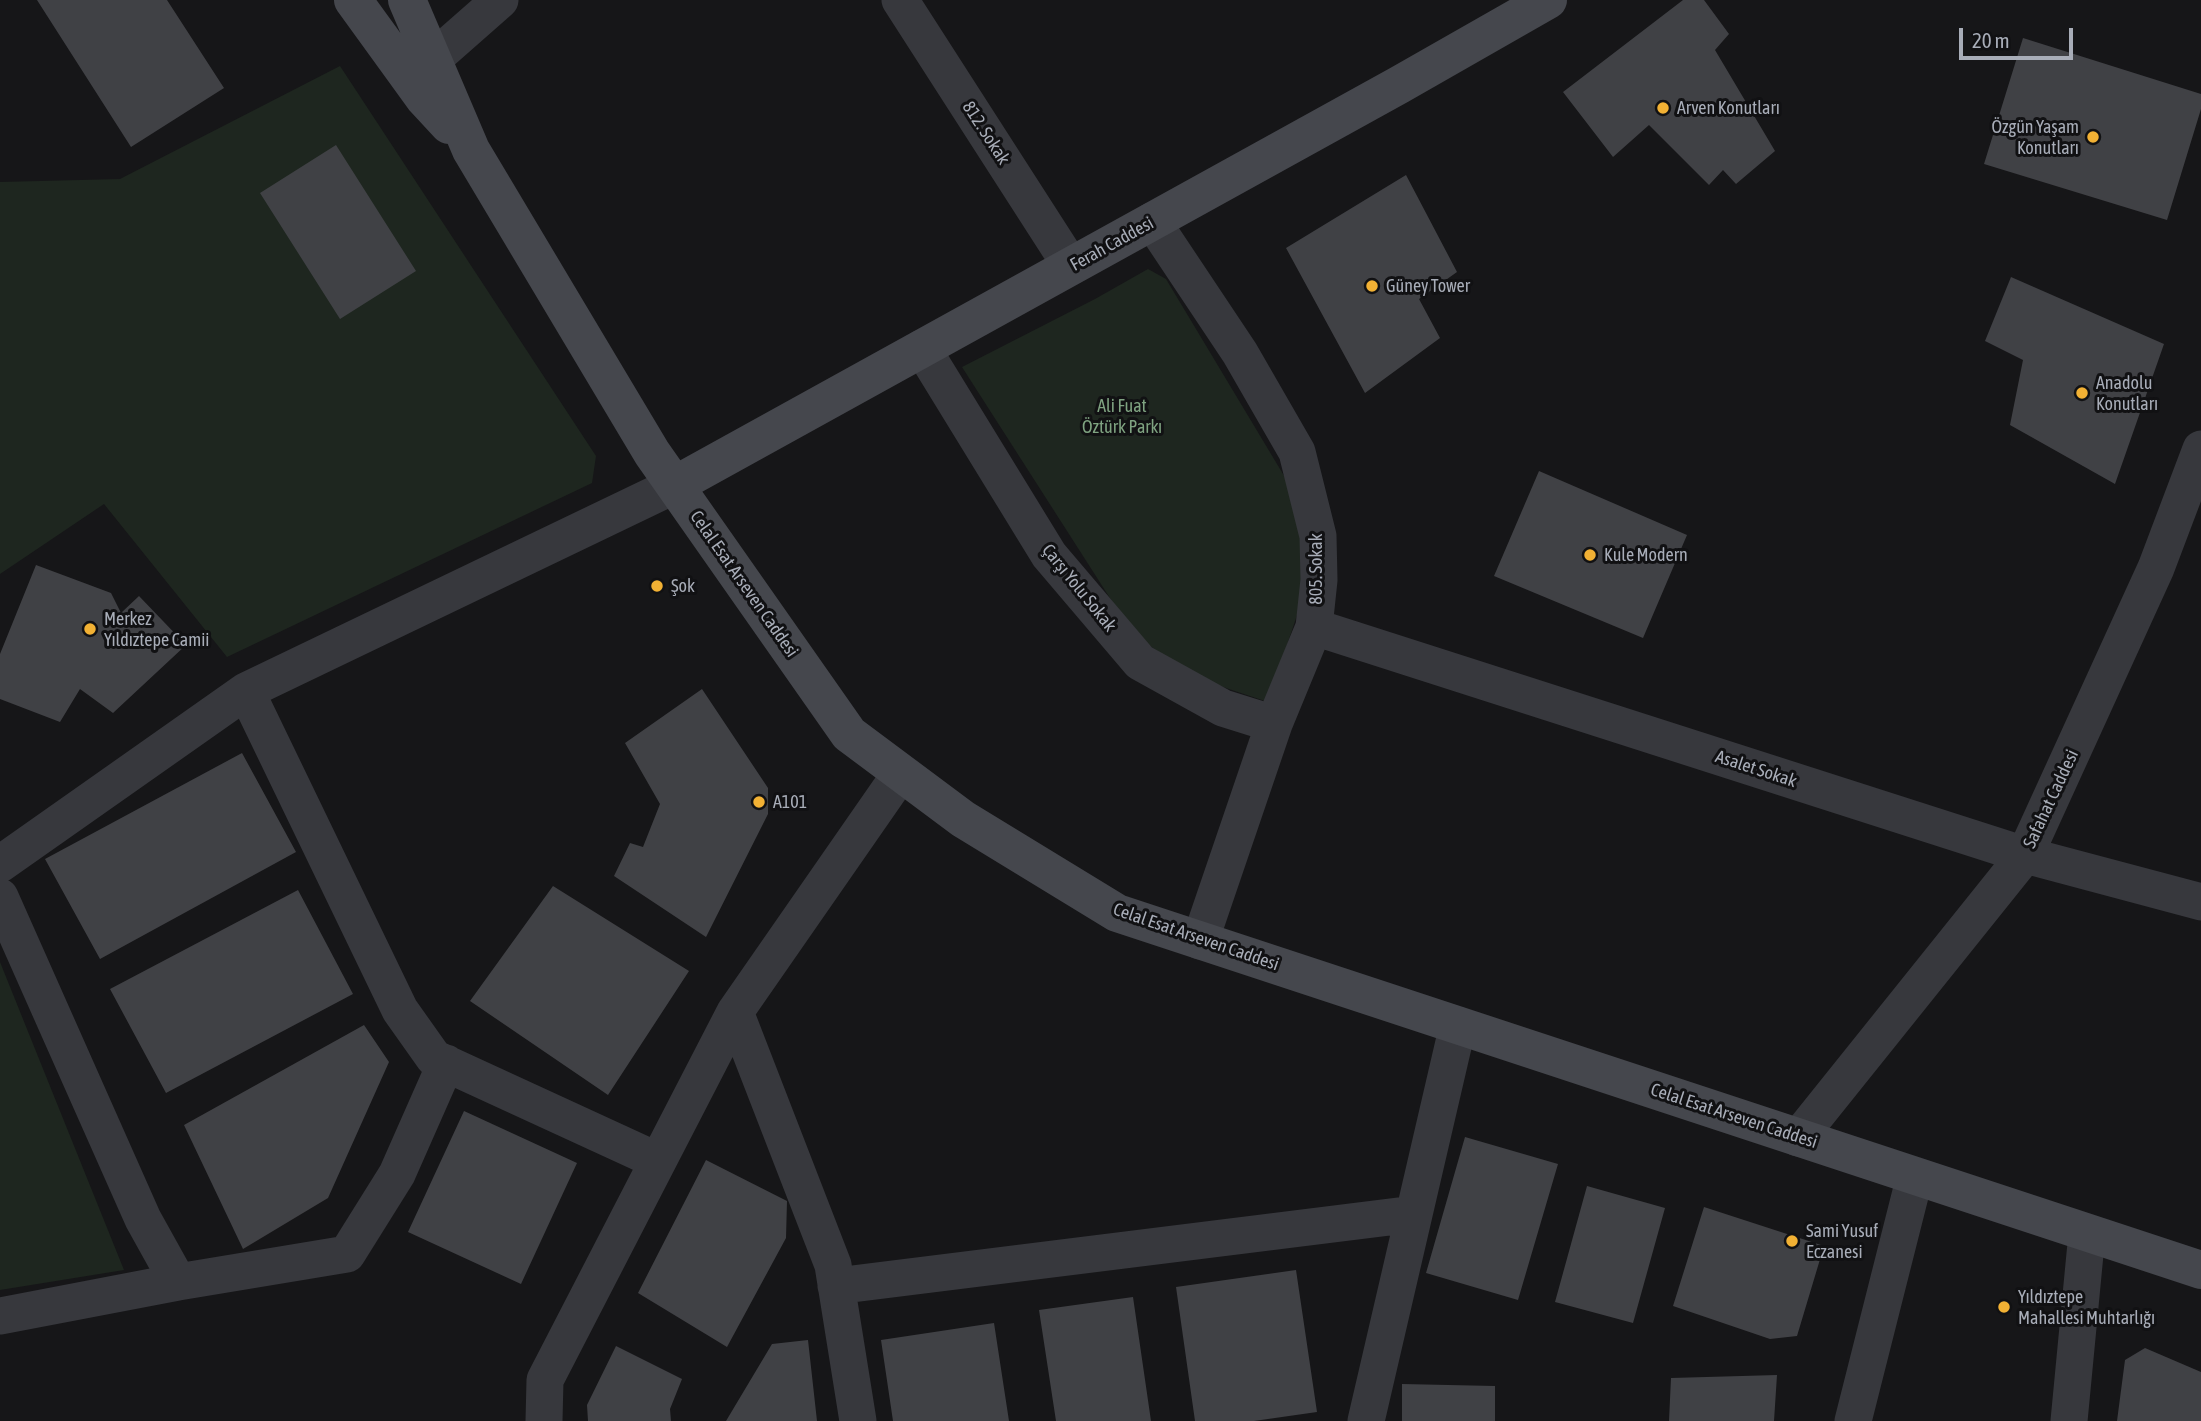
<!DOCTYPE html>
<meta charset="utf-8">
<style>
body{margin:0}
#map{position:relative;width:2201px;height:1421px;overflow:hidden;background:#161618;font-family:"Asap Condensed",sans-serif}
canvas{display:block}
.scale{position:absolute;left:1959px;top:28px;width:114px;height:32px;box-sizing:border-box;border:4px solid #a8adb8;border-top:0;padding-left:9px;font-size:21px;line-height:24px;white-space:nowrap;color:#a8adb8;-webkit-text-stroke:5px #111113;paint-order:stroke}
</style>
<div id="map">
<canvas width="2201" height="1421"></canvas>
<div class="scale">20 m</div>
</div>
<script>
const g = document.querySelector('canvas').getContext('2d');
g.lineJoin = 'round';
function fillPath(path, color) { g.fillStyle = color; g.fill(path, 'evenodd'); }
function strokePath(path, color, width, dash) { g.strokeStyle = color; g.lineWidth = width; g.lineCap = dash ? 'butt' : 'round'; g.setLineDash(dash || []); g.stroke(path); }
function write(font, color, halo, rows, align = 'center') {
  g.font = font + ' "Asap Condensed",sans-serif'; g.lineWidth = 6; g.setLineDash([]); g.textBaseline = 'middle'; g.strokeStyle = halo; g.fillStyle = color; for (const [text, x, y, turn = 0] of rows) {
    g.save(); g.translate(x, y); g.rotate((+turn || 0) * Math.PI / 180); g.textAlign = isNaN(turn) ? turn : align; if (halo) g.strokeText(text, 0, 0); g.fillText(text, 0, 0); g.restore();
  }
}
fillPath(new Path2D(`
 M340 66 596 456 592 483 227 657 104 504 0 574V182L120 179Z
 M1148 269 1166 279 1295 494 1305 539 1304 594 1268 702 1196 678 1133 634 962 367 1095 299Z
 M0 962 124 1270 0 1290Z`), '#1e261f');
fillPath(new Path2D(`
 M37 0H167L224 88 131 147Z
 M1683 0H1704L1729 34 1715 50 1775 151 1736 184 1723 170 1709 185 1649 125 1613 157 1563 92Z
 M2023 38 2201 94V109L2167 220 1984 164Z
 M336 145 416 271 340 319 260 193Z
 M1406 175 1457 272 1419 299 1440 338 1365 393 1286 248Z
 M2011 277 2164 344 2115 484 2010 425 2023 360 1985 341Z
 M1539 471 1687 535 1643 638 1494 576Z
 M36 565 111 593 121 613 139 596 186 645 113 713 80 689 60 722 0 699V654Z
 M702 689 768 788V814L706 937 614 876 630 843 643 847 660 804 625 743Z
 M242 753 296 852 100 959 45 859Z
 M553 886 689 971 608 1095 470 1001Z
 M298 890 353 994 166 1093 110 989Z
 M364 1025 389 1062 328 1198 243 1249 184 1125Z
 M464 1111 577 1163 521 1284 408 1232Z
 M1465 1137 1558 1164 1518 1300 1426 1273Z
 M706 1160 787 1201 786 1238 727 1347 638 1293Z
 M1587 1186 1665 1208 1633 1323 1555 1302Z
 M1704 1207 1824 1246 1797 1336 1770 1339 1673 1306Z
 M1296 1270 1317 1412 1254 1421H1195L1176 1287Z
 M1133 1297 1151 1421H1056L1039 1310Z
 M994 1323 1009 1421H893L881 1340Z
 M808 1340 817 1421H726L772 1344Z
 M616 1346 682 1379 670 1409 671 1421H588L587 1405Z
 M2145 1348 2201 1372V1421H2117L2125 1360Z
 M1777 1375 1774 1421H1669L1671 1378Z
 M1402 1384 1495 1386V1421H1402Z`), '#404145');
strokePath(new Path2D(`
 M900 0 1071 266
 M433 59 500 0
 M1152 221 1240 353 1297 452 1318 536 1319 580 1314 627 1274 724 1200 941
 M922 348 1049 555 1140 662 1223 708 1274 724
 M1314 627 2025 855 2201 902
 M246 691 400 1010 434 1058 658 1161
 M0 864 246 691 675 485
 M0 897 143 1219 178 1282
 M1798 1138 2025 855 2156 568 2201 449
 M836 1286 1414 1214
 M0 1316 178 1282 347 1254 397 1174 446 1063
 M544 1421 545 1380 735 1012
 M858 1421 833 1265 735 1012 901 773
 M1366 1421 1458 1025
 M1853 1421 1915 1176
 M2069 1421 2087 1233`), '#37383d', 37);
strokePath(new Path2D(`
 M353 0 424 98 449 125
 M407 0 471 150 652 453 849 734 963 819 1117 913 2201 1270
 M675 485 1399 85 1548 0`), '#45474d', 38);
for (const [x, y, r, color] of [
 [1663,108,7,"#f2b134"],
 [2093,137,7,"#f2b134"],
 [1372,286,7,"#f2b134"],
 [2082,393,7,"#f2b134"],
 [1590,555,7,"#f2b134"],
 [657,586,7,"#f2b134"],
 [90,629,7,"#f2b134"],
 [759,802,7,"#f2b134"],
 [1792,1241,7,"#f2b134"],
 [2004,1307,7,"#f2b134"]
]) { const dot = new Path2D(); dot.arc(x, y, r, 0, 2 * Math.PI); g.fillStyle = color; g.fill(dot); strokePath(dot, '#111113', 2.5); }
write('18px', '#a8adb8', '#111113', [
 ["Arven Konutları",1677,108],
 ["Özgün Yaşam",2079,127,"right"],
 ["Konutları",2079,148,"right"],
 ["Güney Tower",1386,286],
 ["Anadolu",2096,383],
 ["Konutları",2096,404],
 ["Kule Modern",1604,555],
 ["Şok",671,586],
 ["Merkez",104,619],
 ["Yıldıztepe Camii",104,640],
 ["A101",773,802],
 ["Sami Yusuf",1806,1231],
 ["Eczanesi",1806,1252],
 ["Yıldıztepe",2018,1297],
 ["Mahallesi Muhtarlığı",2018,1318]
], 'left');
write('18px', '#a8adb8', '#111113', [
 ["812. Sokak",986,133,57],
 ["Ferah Caddesi",1112,244,-29],
 ["805. Sokak",1316,569,-90],
 ["Celal Esat Arseven Caddesi",744,584,55],
 ["Çarşı Yolu Sokak",1079,588,51],
 ["Asalet Sokak",1756,769,18],
 ["Safahat Caddesi",2051,799,-65],
 ["Celal Esat Arseven Caddesi",1196,937,19],
 ["Celal Esat Arseven Caddesi",1734,1116,18]
]);
write('18px', '#7fa381', '#111113', [
 ["Ali Fuat",1122,406],
 ["Öztürk Parkı",1122,427]
]);
</script>
